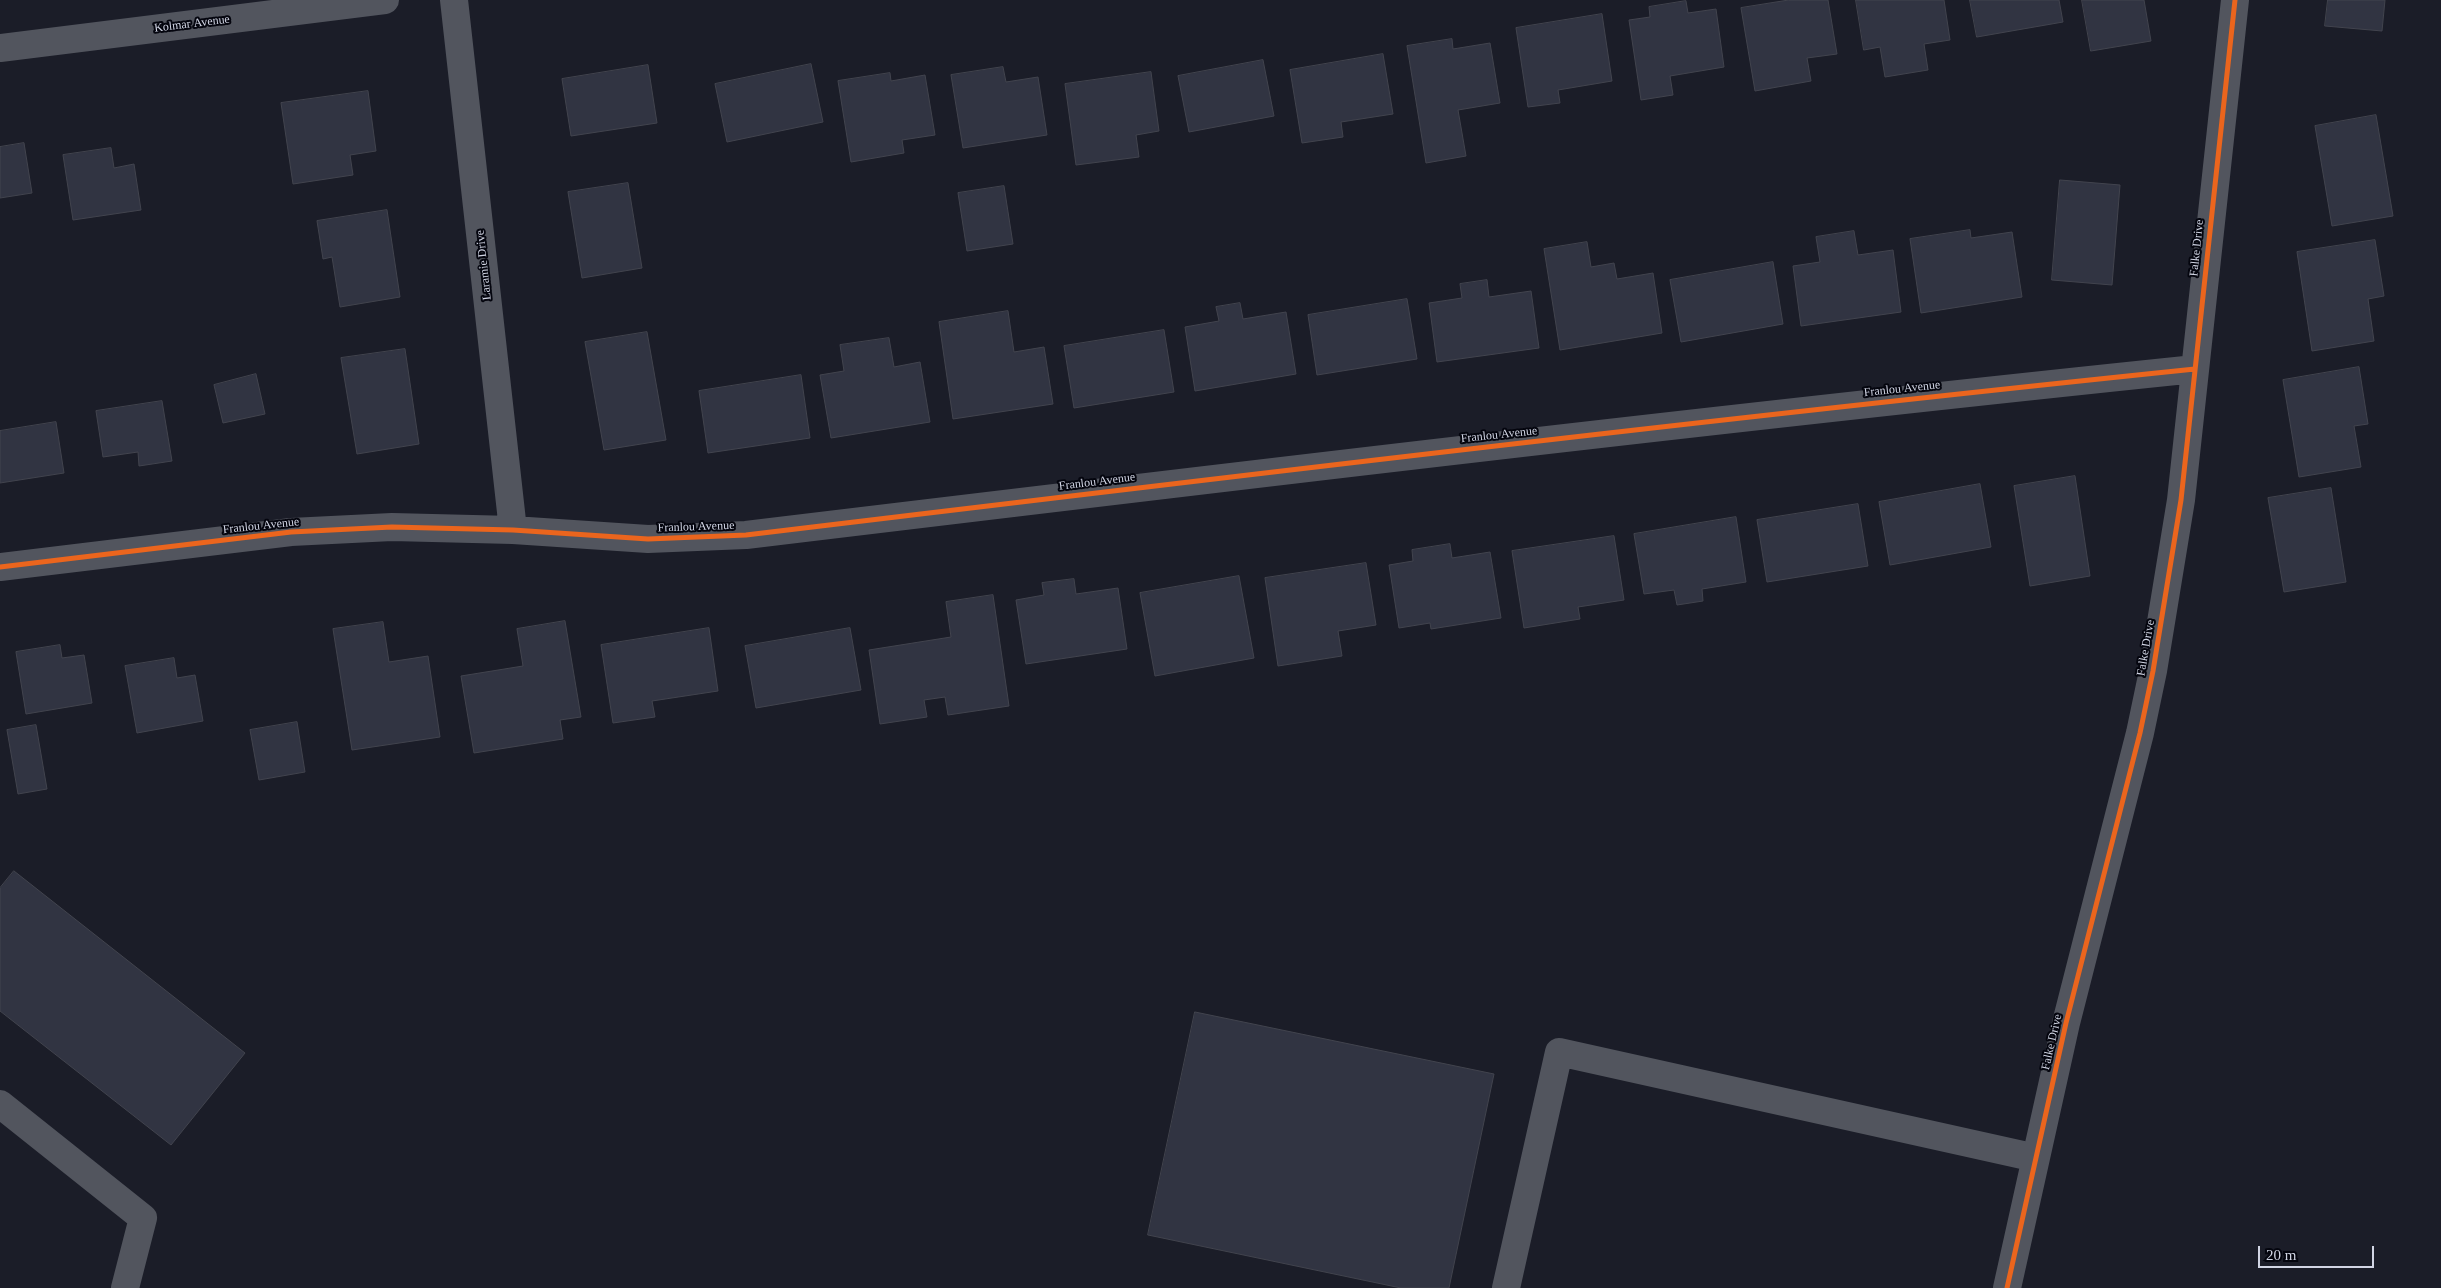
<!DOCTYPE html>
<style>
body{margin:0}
#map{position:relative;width:2441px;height:1288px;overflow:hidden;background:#1b1d28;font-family:"Times New Roman",serif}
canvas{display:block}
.scale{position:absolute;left:2258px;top:1246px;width:116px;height:22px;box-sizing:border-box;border:2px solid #d1d5e4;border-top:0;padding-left:6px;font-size:15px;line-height:18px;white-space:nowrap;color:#d1d5e4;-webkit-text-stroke:4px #04050e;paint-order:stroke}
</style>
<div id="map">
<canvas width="2441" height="1288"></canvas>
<div class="scale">20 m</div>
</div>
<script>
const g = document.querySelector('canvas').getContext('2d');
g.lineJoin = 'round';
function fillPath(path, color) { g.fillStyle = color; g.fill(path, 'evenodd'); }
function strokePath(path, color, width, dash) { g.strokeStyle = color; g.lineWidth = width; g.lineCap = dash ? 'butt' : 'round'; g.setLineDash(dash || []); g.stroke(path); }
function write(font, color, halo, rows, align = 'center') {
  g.font = font + ' "Times New Roman",serif'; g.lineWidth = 4; g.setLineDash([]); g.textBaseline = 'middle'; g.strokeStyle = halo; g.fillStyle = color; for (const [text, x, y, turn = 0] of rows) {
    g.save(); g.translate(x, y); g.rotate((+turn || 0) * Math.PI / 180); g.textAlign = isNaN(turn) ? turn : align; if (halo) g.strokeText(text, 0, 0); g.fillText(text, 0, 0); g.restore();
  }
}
const building = new Path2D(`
 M1789 0H1828L1837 54 1807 58 1811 81 1755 91 1741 8Z
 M1856 0H1944L1950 40 1924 44 1928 70 1885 77 1880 47 1864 50Z
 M1970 0H2059L2063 22 1977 37Z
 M2082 0H2144L2151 41 2091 51Z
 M2328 0H2385L2382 31 2325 26Z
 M1686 1 1688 13 1716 9 1724 67 1670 76 1673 95 1641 100 1629 20 1650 17 1649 7Z
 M1602 14 1612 81 1558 90 1560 103 1528 107 1516 28Z
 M1452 39 1453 49 1490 43 1500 103 1458 110 1466 156 1426 163 1407 46Z
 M1383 54 1393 114 1341 122 1343 137 1302 143 1290 70Z
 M1263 60 1274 116 1189 132 1178 76Z
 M811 64 823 122 727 142 715 84Z
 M648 65 657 123 571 136 562 79Z
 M1003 67 1006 82 1038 77 1047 135 963 148 951 75Z
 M1151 72 1159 131 1136 135 1139 157 1076 165 1065 84Z
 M890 73 891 81 925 75 935 135 902 140 904 153 851 162 838 81Z
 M368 91 376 151 350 155 353 175 293 184 281 103Z
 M2376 115 2393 216 2332 226 2315 126Z
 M24 143 32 193 0 198V147Z
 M111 148 114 168 134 164 141 210 73 220 63 155Z
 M2060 180 2120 185 2112 285 2052 280Z
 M628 183 642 268 582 278 568 192Z
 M1004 186 1013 244 967 251 958 193Z
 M387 210 400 297 340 307 332 257 323 259 317 221Z
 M1970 230 1971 238 2012 232 2022 297 1921 313 1910 239Z
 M1854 231 1858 255 1893 250 1901 312 1801 326 1793 266 1820 262 1816 237Z
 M2375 240 2384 296 2368 299 2374 341 2312 351 2297 252Z
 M1587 242 1591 267 1614 263 1617 279 1653 273 1662 333 1560 350 1544 249Z
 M1773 262 1783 324 1681 342 1670 280Z
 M1487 280 1489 297 1531 291 1539 348 1437 362 1429 303 1462 298 1460 284Z
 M1407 299 1417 359 1317 375 1308 315Z
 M1240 303 1243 319 1286 312 1296 374 1195 391 1185 327 1219 321 1216 307Z
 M1008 311 1014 352 1044 347 1053 404 953 419 939 322Z
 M1164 330 1174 392 1074 408 1064 346Z
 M647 332 666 440 604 450 585 342Z
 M889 338 894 367 920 362 930 422 831 438 820 375 844 371 840 345Z
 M405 349 419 444 357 454 341 358Z
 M2359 367 2368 424 2354 426 2361 467 2299 477 2283 380Z
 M256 374 265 414 223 423 214 385Z
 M801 375 810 438 708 453 699 391Z
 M162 401 172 461 139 466 138 452 103 457 96 411Z
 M56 422 64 473 0 483V431Z
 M2075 476 2090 576 2030 586 2014 486Z
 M1980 484 1991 547 1890 565 1879 502Z
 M2331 488 2346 582 2284 592 2268 498Z
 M1858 504 1868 566 1767 582 1757 520Z
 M1736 517 1746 582 1702 589 1703 601 1677 605 1674 590 1644 594 1634 534Z
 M1614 536 1624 600 1578 607 1580 619 1524 628 1512 551Z
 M1450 544 1452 558 1490 552 1501 618 1431 629 1430 623 1399 628 1389 565 1413 561 1412 550Z
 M1366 563 1376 625 1338 631 1342 656 1278 666 1265 578Z
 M1239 576 1254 658 1155 676 1140 593Z
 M1074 579 1076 594 1118 588 1127 649 1026 664 1016 600 1044 595 1042 583Z
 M993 595 1009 706 948 715 945 697 924 700 927 717 880 724 869 650 951 637 946 602Z
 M565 621 581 717 560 720 563 739 474 753 461 676 523 666 517 629Z
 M383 622 389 662 428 656 440 737 352 750 333 629Z
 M709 628 718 691 652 701 655 717 613 723 601 645Z
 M850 628 861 690 756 708 745 646Z
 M60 645 62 658 84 655 92 703 26 714 16 652Z
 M174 658 177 678 195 675 203 721 137 733 125 666Z
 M297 722 305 772 259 780 250 730Z
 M36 725 47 789 18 794 7 730Z
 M14 871 245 1053 171 1145 0 1011V888Z
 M1195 1012 1494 1074 1449 1288H1401L1148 1235Z`);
fillPath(building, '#313442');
strokePath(building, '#42444e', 1);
strokePath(new Path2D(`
 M454 0 513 530
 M0 48 385 0
 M0 567 291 532 392 527 513 530 648 539 746 535C1228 477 1711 419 2195 369
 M0 1104 143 1218 125 1288
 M1506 1288 1559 1052 2036 1158
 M2007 1288 2066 1023 2140 733 2153 671 2181 500 2235 0`), '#52555e', 28);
strokePath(new Path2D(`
 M0 567 291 532 392 527 513 530 648 539 746 535C1228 477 1711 419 2195 369
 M2007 1288 2066 1023 2140 733 2153 671 2181 500 2235 0`), '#eb651d', 5);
write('12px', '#d1d5e4', '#04050e', [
 ["Kolmar Avenue",192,24,-7],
 ["Falke Drive",2197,248,-84],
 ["Laramie Drive",484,265,-96],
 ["Franlou Avenue",1902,389,-6],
 ["Franlou Avenue",1499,435,-6],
 ["Franlou Avenue",1097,482,-7],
 ["Franlou Avenue",261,526,-6],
 ["Franlou Avenue",696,527,-2],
 ["Falke Drive",2146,648,-80],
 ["Falke Drive",2052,1042,-77]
]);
</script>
